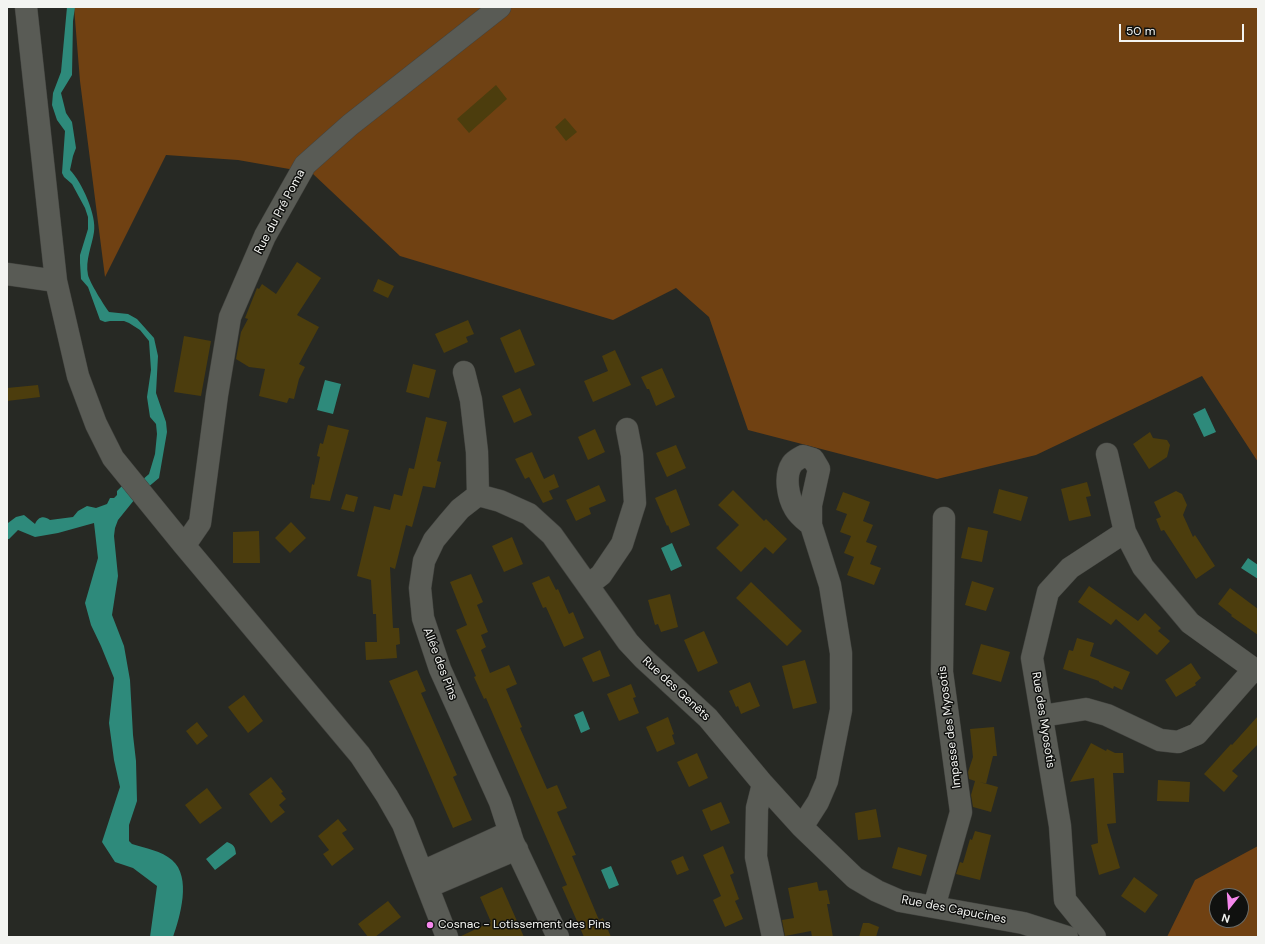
<!DOCTYPE html>
<meta charset="utf-8">
<style>
body{margin:0}
#map{position:relative;width:1265px;height:944px;overflow:hidden;background:#272924;font-family:"DM Sans",sans-serif}
canvas{display:block}
.frame{position:absolute;inset:0;border:8px solid #f3f4f1;pointer-events:none}
.north{position:absolute;left:1209px;top:888px;width:40px;height:40px;box-sizing:border-box;background:#10110f;border:1px solid #6b6c69;border-radius:50%;rotate:197deg;font-size:11px;font-weight:700;line-height:16px;text-align:center;color:#f3f4f1}
.north::after{content:'';display:block;margin:auto;width:14px;height:18px;background:#f688ed;clip-path:polygon(50% 0,100% 100%,50% 72%,0 100%)}
.scale{position:absolute;left:1119px;top:24px;width:125px;height:18px;box-sizing:border-box;border:2px solid #f3f4f1;border-top:0;padding-left:5px;font-size:12px;line-height:14px;white-space:nowrap;color:#f3f4f1;-webkit-text-stroke:3px #10110f;paint-order:stroke}
</style>
<div id="map">
<canvas width="1265" height="944"></canvas>
<div class="frame"></div>
<div class="north">N</div>
<div class="scale">50 m</div>
</div>
<script>
const g = document.querySelector('canvas').getContext('2d');
g.lineJoin = 'round';
function fillPath(path, color) { g.fillStyle = color; g.fill(path, 'evenodd'); }
function strokePath(path, color, width, dash) { g.strokeStyle = color; g.lineWidth = width; g.lineCap = dash ? 'butt' : 'round'; g.setLineDash(dash || []); g.stroke(path); }
function write(font, color, halo, rows, align = 'center') {
  g.font = font + ' "DM Sans",sans-serif'; g.lineWidth = 3; g.setLineDash([]); g.textBaseline = 'middle'; g.strokeStyle = halo; g.fillStyle = color; for (const [text, x, y, turn = 0] of rows) {
    g.save(); g.translate(x, y); g.rotate((+turn || 0) * Math.PI / 180); g.textAlign = isNaN(turn) ? turn : align; if (halo) g.strokeText(text, 0, 0); g.fillText(text, 0, 0); g.restore();
  }
}
fillPath(new Path2D(`
 M74 7H1258V462L1202 376 1036 455 937 479 748 430 709 317 676 288 613 320 400 256 312 173 238 160 166 155 105 277 80 81Z
 M1258 846V937H1167L1195 880ZM1217 896H1241V920H1217Z`), '#704112');
fillPath(new Path2D(`
 M67 7H75L73 21 72 75 61 93 66 113 72 122 76 148 73 156 70 170C82 182 97 216 94 232 92 246 85 260 88 275 90 283 104 305 109 312L128 314 137 319 154 338 158 356 156 393 166 422 167 432 159 478 147 488 141 481 149 474 155 454 157 434 156 424 150 417 147 397 151 370 149 341 140 330 129 323 124 321H110L105 322 100 320 88 287 81 279 80 263V255L88 229V217L85 208 72 184 64 177 62 173 65 131 57 120 52 105 53 93 61 72Z
 M325 380 341 384 333 414 317 410Z
 M1205 408 1216 432 1204 437 1193 414Z
 M124 484 139 494 118 520 115 528 114 536 118 576 112 615 124 646 130 680 133 735 136 761 137 801 129 825V841L132 844C145 848 162 851 172 860 192 877 180 917 173 937H150L157 886 133 868 115 862 102 842 120 787 114 760 109 723 114 678 101 646 91 625 85 603 98 558 94 523 58 533 35 537 18 530 9 539H7L8 523 16 517 24 515 35 524C39 516 44 516 50 520L73 517 78 511 87 506 96 508 107 504 110 498H114L117 495V491Z
 M672 543 682 566 671 571 661 548Z
 M1248 558 1258 565V579L1241 568Z
 M583 711 590 729 581 733 574 715Z
 M227 842C234 845 235 846 236 854L215 870 206 859Z
 M611 866 619 885 609 889 601 870Z`), '#2e8a7b');
fillPath(new Path2D(`
 M496 85 507 99 469 133 457 119Z
 M565 118 577 132 566 141 555 127Z
 M297 262 321 278 297 315 319 327 299 364 305 367 299 379 294 399 289 398 287 403 259 396 265 369 249 367 236 359 241 332 248 319 245 318 257 288 259 289 262 284 276 294Z
 M378 279 394 286 388 298 373 291Z
 M468 320 474 334 466 337 468 342 444 353 435 334Z
 M520 329 535 365 515 373 500 338Z
 M184 336 211 341 201 396 174 392Z
 M615 350 631 385 593 402 584 381 608 371 602 356Z
 M413 364 436 370 429 398 406 392Z
 M662 368 675 397 656 406 649 389H647L641 377Z
 M38 385 40 397 7 401V388Z
 M520 388 532 415 514 423 502 396Z
 M426 417 447 422 437 461 441 462 435 488 423 486 412 527 406 525 395 569 390 567 393 628H399L400 644 396 645 397 658 366 660 365 642H377L376 614H373L371 580 357 576 374 506 390 510 394 494 402 496 409 468 414 469Z
 M328 425 349 430 330 501 310 498 312 484 314 485 320 457 317 456 320 443 323 444Z
 M595 429 605 452 588 460 578 437Z
 M1150 432 1153 438 1167 440 1170 445 1167 457 1149 469 1133 444Z
 M676 445 686 468 667 477 656 453Z
 M532 452 544 479 554 474 559 487 549 491 553 499 543 503 529 477 525 479 515 459Z
 M1087 482 1091 496 1086 497 1091 516 1069 521 1061 489Z
 M599 485 606 501 589 508 591 514 576 521 566 500Z
 M676 489 690 525 671 533 668 525 667 526 655 498Z
 M999 489 1028 497 1021 521 993 513Z
 M733 490 764 521 766 519 787 539 773 554 765 547 741 572 716 548 739 525 718 505Z
 M1176 491 1182 494 1187 505 1183 515 1193 537 1195 535 1215 566 1196 579 1164 530 1161 531 1156 519 1161 517 1154 502Z
 M843 492 870 502 863 521 873 525 866 542 877 546 870 564 881 568 874 585 847 575 854 557 844 553 851 536 840 532 847 514 836 510Z
 M346 494 358 497 354 512 341 509Z
 M291 522 306 538 290 553 275 538Z
 M968 527 988 531 982 562 961 558Z
 M259 531 260 563H233V532Z
 M512 537 523 564 504 572 492 546Z
 M471 574 483 602 477 605 488 632 481 635 486 647 481 650 490 673 509 665 517 684 506 689 522 727 520 728 547 789 557 785 567 808 557 812 576 855 572 856 599 920 603 918 611 937H584L562 887 567 885 486 698 484 699 474 677 476 676 456 630 467 625 450 582Z
 M549 576 556 590 558 589 569 614 573 612 584 638 564 647 546 607 543 608 532 583Z
 M972 581 994 588 986 611 965 605Z
 M751 582 802 631 787 646 736 598Z
 M1089 586 1138 621 1145 613 1161 628 1158 631 1170 641 1157 655 1116 619 1111 625 1078 602Z
 M1230 588 1258 609V635L1231 616 1232 615 1218 604Z
 M670 594 678 627 661 632 658 624 655 625 648 600Z
 M704 631 718 663 698 672 684 640Z
 M1077 638 1094 643 1090 656 1130 672 1122 690 1114 686 1113 689 1099 682V681L1063 669 1069 650 1073 651Z
 M981 644 1010 652 1001 682 972 674Z
 M600 650 610 676 593 682 582 658Z
 M805 660 817 703 793 709 782 666Z
 M1191 663 1201 678 1195 683 1196 685 1176 697 1165 680Z
 M417 670 426 691 421 693 457 775 453 777 472 820 453 828 389 681Z
 M750 682 760 706 741 714 738 706 736 707 729 691Z
 M631 684 636 697 633 698 639 713 619 721 607 694Z
 M244 695 263 721 248 733 228 707Z
 M1258 716V744L1232 771 1238 776 1224 792 1204 774 1231 744 1232 745Z
 M668 717 674 734 672 735 675 744 657 752 646 727Z
 M197 722 208 736 197 745 186 731Z
 M994 727 997 756H993L986 784 980 782 998 787 991 812 973 807 971 795 975 781 969 779 968 772 973 757 970 729Z
 M1091 743 1106 751 1107 749 1115 753H1123L1124 773H1113L1116 823 1107 824 1120 868 1099 875 1091 845 1098 843 1094 778 1070 782Z
 M697 753 708 778 689 787 677 762Z
 M271 777 283 792 281 793 286 799 279 805 285 812 271 823 249 794Z
 M1158 780 1190 782 1189 802 1157 801Z
 M207 788 222 808 200 824 185 805Z
 M721 802 730 823 711 831 702 810Z
 M876 809 881 837 858 840 855 813Z
 M338 819 347 830 342 833 354 849 332 866 323 854 329 850 318 836Z
 M975 831 991 835 980 880 956 874 960 862 963 863 970 839 972 840Z
 M723 846 734 873 730 875 739 899 735 901 743 919 725 927 713 900 721 896 703 855Z
 M898 847 927 855 921 876 892 868Z
 M683 856 689 870 677 875 671 861Z
 M1134 877 1158 895 1145 913 1121 896Z
 M817 882 819 891 827 890 830 904H827L833 937H812L811 931 785 936 782 920 794 918 788 888Z
 M502 887 524 937H459L491 922 480 897Z
 M388 901 401 917 375 937H368L358 924Z
 M863 923H869L879 927 876 937H859Z`), '#4c3d0d');
const minor = new Path2D(`
 M26 7 56 281 78 376 96 424 113 458 183 544 360 755 387 796 403 824 447 937
 M7 274 56 281
 M464 372 471 400 477 452 478 495
 M1107 454 1125 532 1143 567 1190 623 1258 672
 M478 495 500 501 529 514 552 535 628 642 643 658 708 718 763 784 757 808 756 857 773 937
 M478 495 460 509 448 523 434 540 424 561 420 588 423 618 440 669 500 802 513 842 558 937
 M183 544 189 539 200 523 217 395 230 317 265 236 305 165 350 125 500 7
 M588 585 601 575 622 544 635 503 632 455 627 429
 M1042 716 1086 709 1107 715 1160 740 1178 742 1197 734 1254 669
 M763 784 802 827 855 878 877 891 900 901 1023 923 1067 937
 M802 827 818 802 827 781 841 710V653L830 585 811 525V505L819 469 813 459 803 456C800 458 795 460 792 464 784 476 788 497 795 509 799 516 805 520 811 525
 M422 872 510 832
 M428 887 517 849
 M934 907 961 812 942 672 944 518
 M1095 937 1065 900 1060 826 1032 658 1048 592 1070 568 1125 532`);
strokePath(minor, '#42433f', 23);
strokePath(minor, '#595b55', 22);
for (const [x, y, r, color] of [
 [430,925,4,"#f688ed"]
]) { const dot = new Path2D(); dot.arc(x, y, r, 0, 2 * Math.PI); g.fillStyle = color; g.fill(dot); strokePath(dot, '#10110f', 1.5); }
write('12px', '#f3f4f1', '#10110f', [
 ["Rue du Pré Poma",280,212,-62],
 ["Allée des Pins",440,664,69],
 ["Rue des Genêts",676,689,43],
 ["Rue des Myosotis",1043,720,81],
 ["Impasse des Myosotis",950,727,-97],
 ["Rue des Capucines",954,910,11]
]);
write('12px', '#f3f4f1', '#10110f', [
 ["Cosnac - Lotissement des Pins",438,925]
], 'left');
</script>
